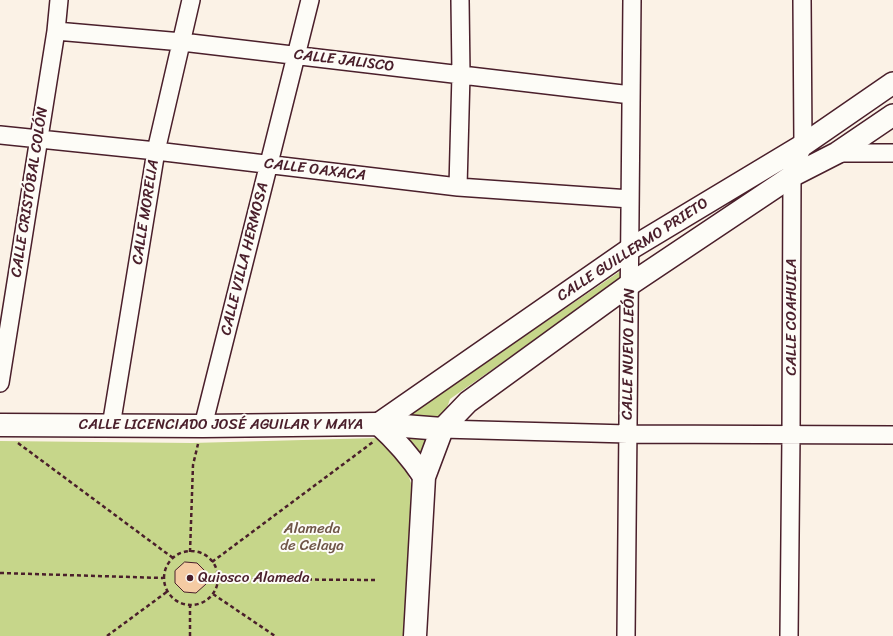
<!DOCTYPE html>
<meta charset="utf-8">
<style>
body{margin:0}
canvas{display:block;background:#fbf2e6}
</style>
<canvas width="893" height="636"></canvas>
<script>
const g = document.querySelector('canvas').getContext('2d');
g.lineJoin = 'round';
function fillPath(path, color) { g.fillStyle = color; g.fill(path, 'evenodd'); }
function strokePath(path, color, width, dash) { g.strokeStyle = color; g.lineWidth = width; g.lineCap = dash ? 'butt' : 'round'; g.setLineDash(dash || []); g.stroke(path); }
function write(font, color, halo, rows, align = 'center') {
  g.font = font + ' Sriracha,sans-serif'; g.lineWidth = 4; g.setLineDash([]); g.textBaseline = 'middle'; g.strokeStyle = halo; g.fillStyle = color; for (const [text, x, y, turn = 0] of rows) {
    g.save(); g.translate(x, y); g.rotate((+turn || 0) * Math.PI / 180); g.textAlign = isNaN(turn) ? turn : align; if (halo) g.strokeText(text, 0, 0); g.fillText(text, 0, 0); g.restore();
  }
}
fillPath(new Path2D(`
 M622 270 623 278 450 399C448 405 446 411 442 416 434 425 413 420 402 419Z
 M393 431 428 435 420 462Z
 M377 438 401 455 411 483 409 587 408 636H0V441L192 443Z`), '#c6d68a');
const building = new Path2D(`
 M185 562 197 563 206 572V584L196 593 184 592 175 583V571Z`);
fillPath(building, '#f4cba3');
strokePath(building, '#4a1f2b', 1);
const minor = new Path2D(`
 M56 31 182 42 631 95
 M0 135 156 151 458 187 630 199
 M837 153H893
 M458 187 461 74 460 0
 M0 383 56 31 59 0
 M111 426 156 151 191 0
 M203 426 310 0
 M442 429 628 434 893 435
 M626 636 632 0
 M789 636 791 435 792 176 803 145 802 0`);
const tertiary = new Path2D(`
 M442 429 468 402 629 285 792 176 837 153 893 115
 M424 477C410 456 397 441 378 424L630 249 803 145 893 83`);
const secondary = new Path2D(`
 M0 425 203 426 378 424 442 429 424 477 415 636`);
strokePath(minor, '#4a1f2b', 20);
strokePath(tertiary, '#4a1f2b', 24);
strokePath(secondary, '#4a1f2b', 25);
strokePath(new Path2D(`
 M18 443 173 558
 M164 578a27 27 0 1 1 54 0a27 27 0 1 1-54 0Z
 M190 552 193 465 198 444
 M212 562 373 442
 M0 573 163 578
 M217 579 378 580
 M213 594 275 636
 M107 636 168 591
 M190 636V605`), '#4a1f2b', 2.5, [4, 3]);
strokePath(minor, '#fdfcf7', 17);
strokePath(tertiary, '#fdfcf7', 21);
strokePath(secondary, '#fdfcf7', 22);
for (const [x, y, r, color] of [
 [190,578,4,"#4a1f2b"]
]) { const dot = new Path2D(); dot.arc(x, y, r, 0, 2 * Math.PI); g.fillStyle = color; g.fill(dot); strokePath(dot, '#fdfcf7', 1.5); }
write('15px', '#4a1f2b', '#fdfcf7', [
 ["CALLE JALISCO",344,61,7],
 ["CALLE OAXACA",315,170,7],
 ["CALLE CRISTÓBAL COLÓN",30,192,-81],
 ["CALLE MORELIA",146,212,-81],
 ["CALLE GUILLERMO PRIETO",633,250,-33],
 ["CALLE VILLA HERMOSA",245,259,-76],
 ["CALLE COAHUILA",792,317,-90],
 ["CALLE NUEVO LEÓN",629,354,-89],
 ["CALLE LICENCIADO JOSÉ AGUILAR Y MAYA",221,425]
]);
write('15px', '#6f5648', '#fdfcf7', [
 ["Alameda",312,529],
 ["de Celaya",312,546]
]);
write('15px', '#4a1f2b', '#fdfcf7', [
 ["Quiosco Alameda",198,578]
], 'left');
</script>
